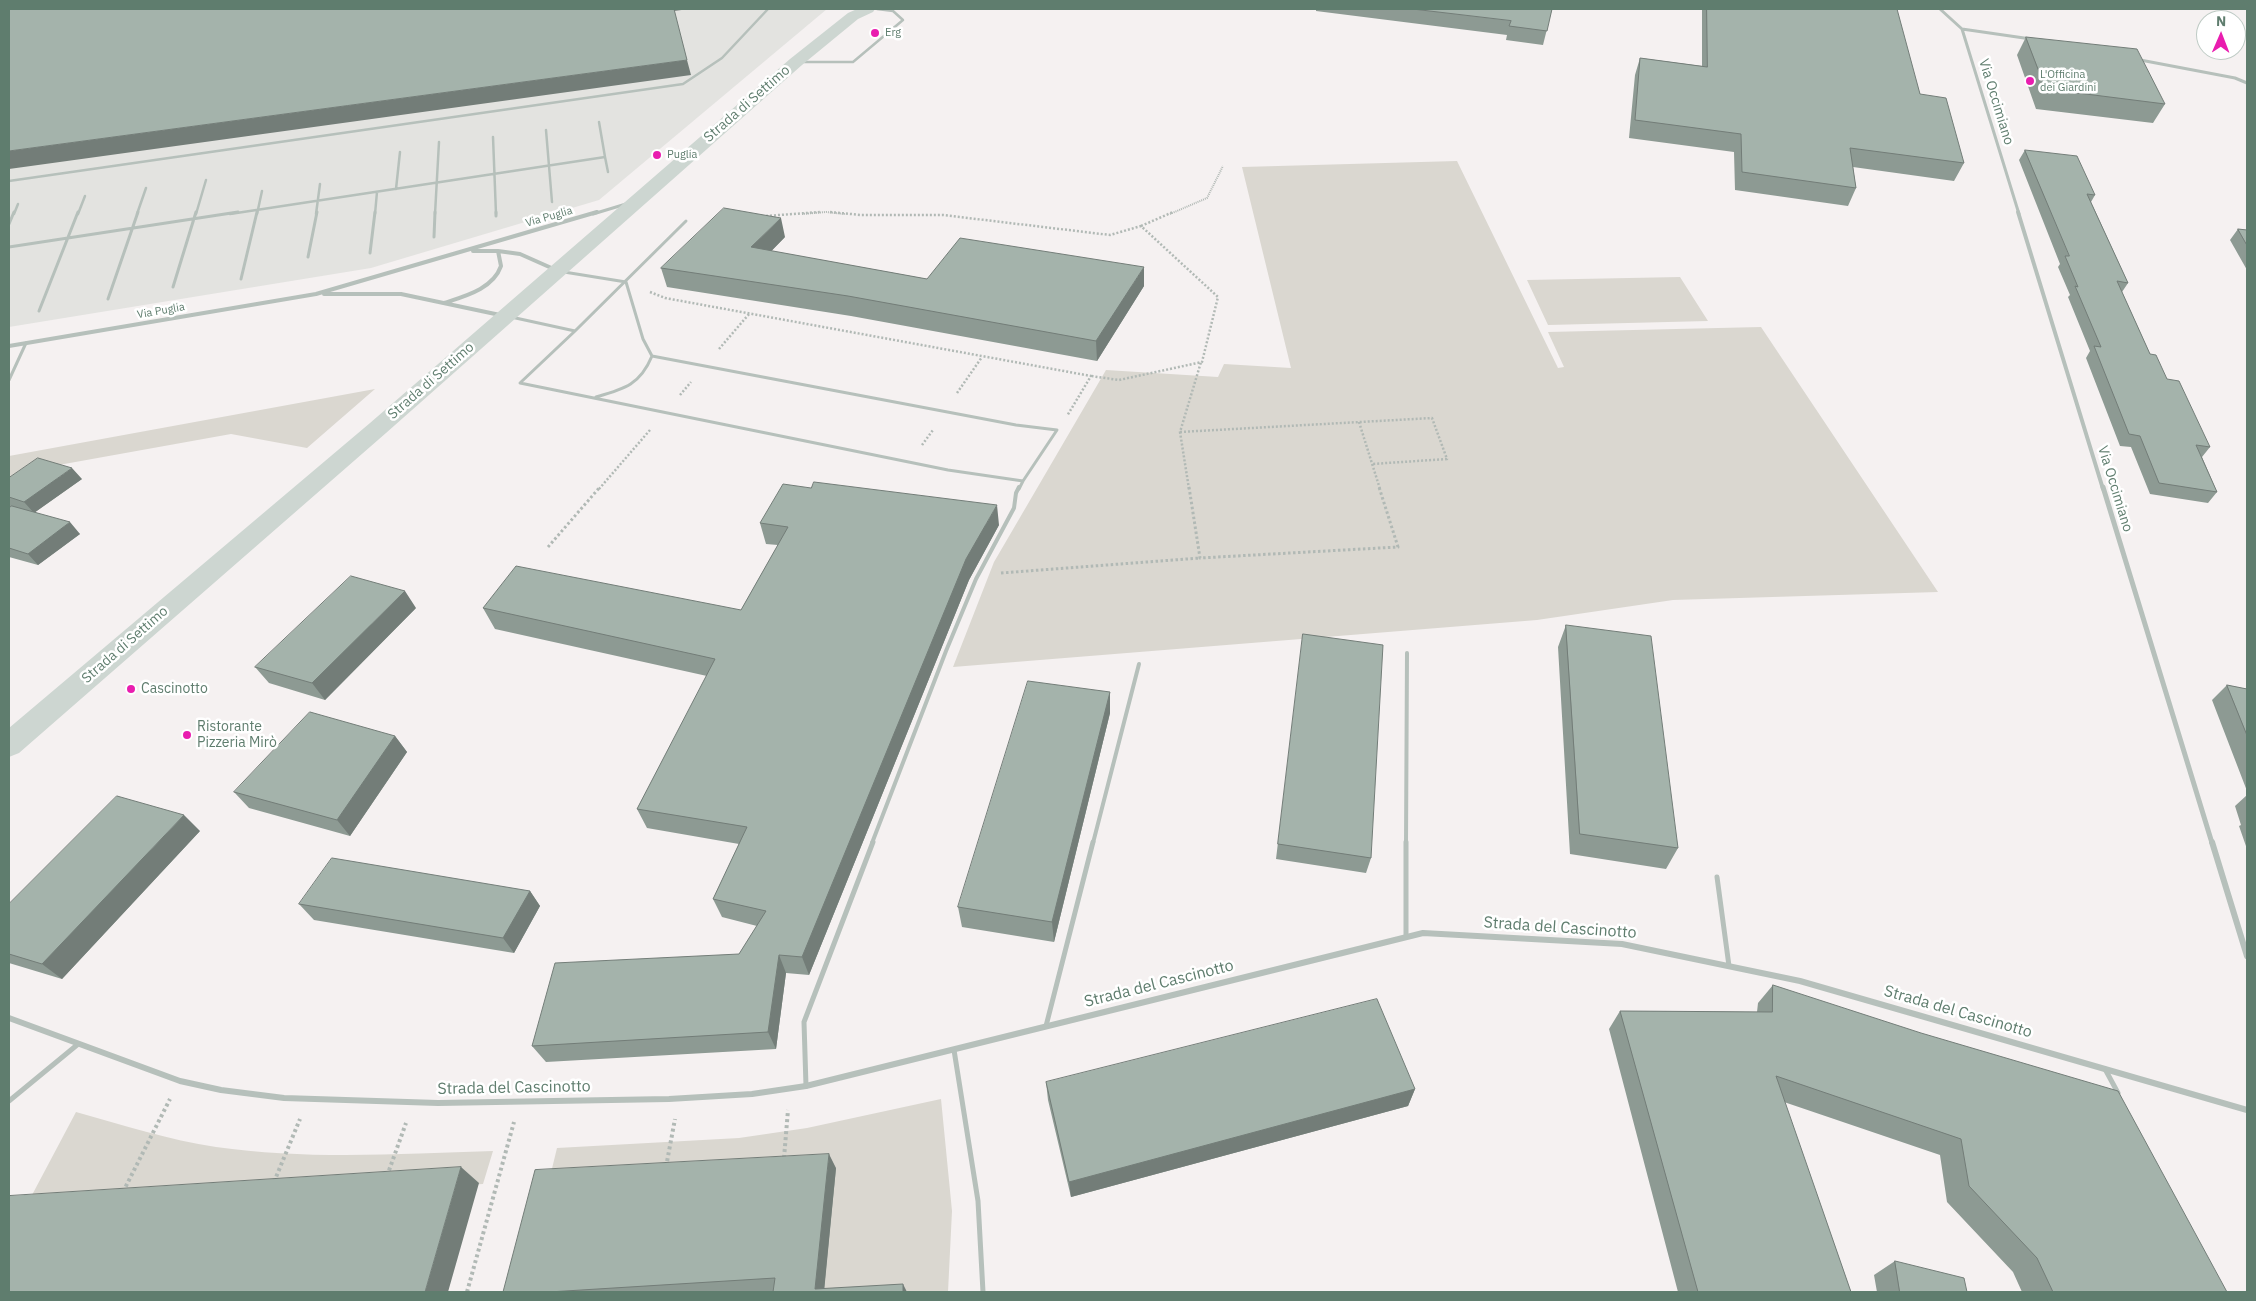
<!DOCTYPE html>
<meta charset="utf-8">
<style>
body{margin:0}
#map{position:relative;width:2256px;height:1301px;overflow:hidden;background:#f5f1f1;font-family:"IBM Plex Sans",sans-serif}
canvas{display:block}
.frame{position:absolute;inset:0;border:10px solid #5f7d6e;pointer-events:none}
.north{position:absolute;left:2196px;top:10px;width:50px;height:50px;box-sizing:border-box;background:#fff;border:1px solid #bfcbc5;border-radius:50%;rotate:1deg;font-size:14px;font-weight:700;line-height:20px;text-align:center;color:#5f7d6e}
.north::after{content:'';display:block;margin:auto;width:18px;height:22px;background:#e91daf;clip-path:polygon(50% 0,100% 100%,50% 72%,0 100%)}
</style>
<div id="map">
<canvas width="2256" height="1301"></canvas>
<div class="frame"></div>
<div class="north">N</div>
</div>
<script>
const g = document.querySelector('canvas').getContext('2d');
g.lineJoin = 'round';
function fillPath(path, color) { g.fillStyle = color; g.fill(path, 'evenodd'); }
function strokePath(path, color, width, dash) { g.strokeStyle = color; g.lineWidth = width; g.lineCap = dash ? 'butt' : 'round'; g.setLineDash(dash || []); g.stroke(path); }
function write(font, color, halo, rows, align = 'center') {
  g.font = font + ' "IBM Plex Sans",sans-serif'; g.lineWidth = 5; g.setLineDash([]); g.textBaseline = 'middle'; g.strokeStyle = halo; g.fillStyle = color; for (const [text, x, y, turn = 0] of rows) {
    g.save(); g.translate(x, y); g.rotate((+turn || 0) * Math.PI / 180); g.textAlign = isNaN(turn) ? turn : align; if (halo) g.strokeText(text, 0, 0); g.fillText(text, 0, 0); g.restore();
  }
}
fillPath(new Path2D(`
 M9 9H827L599 200 371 268 9 327Z`), '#e3e3e0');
fillPath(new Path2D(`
 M1457 161 1558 368 1564 367 1548 332 1761 327 1938 592 1673 600 1537 620 953 667 994 562 1106 370 1218 377 1224 364 1291 368 1242 167Z
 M1680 277 1708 321 1548 325 1527 280Z
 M375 389 307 448 231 434 42 468 9 490V456Z
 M941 1099 952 1211 948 1292H755L824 1288 548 1185 557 1148 739 1138 807 1128Z
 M76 1112C123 1125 169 1140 216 1147 307 1160 401 1154 493 1151L483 1184 23 1212Z`), '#dad7d0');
strokePath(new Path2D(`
 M802 214 826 212 845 214
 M1170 214 1207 198 1223 166`), '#b1b9b5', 2, [1, 1]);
strokePath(new Path2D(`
 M830 212 861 215H943L1110 235 1141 226 1218 297 1202 362 1119 380 1091 376
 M766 216 820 212
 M1141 226 1173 212
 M650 292 665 298 1091 376 1067 416
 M719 349 749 314
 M957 393 982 357
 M680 395 691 382
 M1359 422 1380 489
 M1180 432 1432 418 1447 459 1372 464
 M922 445 933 430
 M599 489 650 430
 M1189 489 1180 432 1201 362`), '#b1b9b5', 2.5, [2, 2]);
strokePath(new Path2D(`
 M1189 487 1200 558 1398 547 1379 487
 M548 547 600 487
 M1001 573 1200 558`), '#b1b9b5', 3, [2.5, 2.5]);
strokePath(new Path2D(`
 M784 1158 788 1110
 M666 1167 675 1119
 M387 1176 406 1123
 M274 1182 300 1119
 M123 1192 170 1099
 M467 1292 514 1122`), '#b1b9b5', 4, [3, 3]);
strokePath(new Path2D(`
 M803 62H853L903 20 893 11 877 9
 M599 122 605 157
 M546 130 552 202
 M493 137 496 214
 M9 181 683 84 722 58 768 9
 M396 189 400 152
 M14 214 18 204
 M78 214 85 196
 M137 214 146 188
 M196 214 206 180
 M230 214 605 157 608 172
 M257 214 262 191
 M316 214 320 184
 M375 214 377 192
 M435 214 439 142`), '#b6c0bb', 2.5);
strokePath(new Path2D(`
 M496 212V216
 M9 224 14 212
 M434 237 435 212
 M9 247 238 212
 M370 253 375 212
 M308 257 317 212
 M241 279 257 212
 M173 287 196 212
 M108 299 138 212
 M39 311 78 212
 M511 317 575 331 520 383 948 470 1023 481 1057 430 1016 425 652 356 643 339 626 282 564 272
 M575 331 686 221
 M9 380 26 343
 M596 397C624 389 640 385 652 356
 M1019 489 1023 481`), '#b6c0bb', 3);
strokePath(new Path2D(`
 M872 843 946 651 976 579 1014 508 1016 493 1019 487
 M1093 843 1139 664
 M1406 843 1407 653`), '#b6c0bb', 4);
strokePath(new Path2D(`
 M1717 877 1729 966
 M1406 937V842
 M1046 1026 1093 842
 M954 1050 978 1201 983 1292
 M2105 1069 2118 1093
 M806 1086 804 1022 873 842
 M9 1101 77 1045`), '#b6c0bb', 5);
strokePath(new Path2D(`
 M1940 9 1962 29 2031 39
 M1962 29 2019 214
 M2135 59 2235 78 2247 83
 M593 214 626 204`), '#b6c0bb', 3);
strokePath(new Path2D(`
 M2018 212 2103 489
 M473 251H498L520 254 556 270
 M324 294H401L500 315
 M444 303C465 296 493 289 501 266L498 251
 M9 346 316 294 597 212`), '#b6c0bb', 4);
strokePath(new Path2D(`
 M2103 487 2212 843`), '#b6c0bb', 5);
strokePath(new Path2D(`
 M2212 842 2247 956
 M9 1018 180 1081 221 1090 284 1098 438 1103 669 1099 752 1094 806 1086 1423 933 1622 944 1800 981 2247 1110`), '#b6c0bb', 6);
fillPath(new Path2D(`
 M857 9H875L873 12 858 19 802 65 386 433 19 753 9 757V728L370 423 790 59 848 13Z`), '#cdd6d1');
fillPath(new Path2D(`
 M1316 9H1552L1543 45 1506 40 1507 35 1316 11Z
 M1702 9H1894L1920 94 1964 163 1954 181 1853 167 1856 188 1848 206 1735 190 1734 152 1629 138 1635 75 1640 58 1702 66Z
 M2026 37 2165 104 2153 123 2036 109 2017 55Z
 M2025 150 2095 195 2091 202 2128 283 2122 292 2150 354 2167 379 2210 447 2202 457 2217 492 2208 503 2150 494 2131 447 2120 446 2086 358 2090 351 2068 297 2070 295 2058 267 2060 264 2019 160Z
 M2238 229 2247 230V270L2230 240Z
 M785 237 771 251 927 279 1144 286 1097 361 851 316 667 287 661 268Z
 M9 478 82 479 35 512 80 534 38 565 9 557V508L11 506H9Z
 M760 523 999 525 969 580 809 975 786 973 776 1049 546 1062 532 1046 739 954 757 926 722 917 713 899 739 844 647 828 637 809 707 676 495 629 483 608 741 610 778 545 766 544Z
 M416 608 325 700 269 683 255 667Z
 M1566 625 1678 848 1666 869 1570 854 1558 647Z
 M1303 634 1371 858 1366 873 1276 859Z
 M2227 685 2247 689V791L2212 700Z
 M1110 692V713L1054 942 962 927 958 907Z
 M395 736 407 752 350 836 249 808 234 792Z
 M2247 795V849L2239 826 2241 825 2235 806Z
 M200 831 62 979 9 963V904Z
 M530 891 540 906 514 953 314 920 299 904Z
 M1773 985 2227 1292H2022L2013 1272 1947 1202 1940 1155 1784 1102 1851 1292H1678L1609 1029 1620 1011 1757 1012 1758 1003Z
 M1046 1082 1415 1089 1408 1106 1071 1197 1048 1100Z
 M836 1168 824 1289 907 1292 774 1291 755 1292H503Z
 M1895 1261 1967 1292H1877L1874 1275Z`), '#8d9a93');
fillPath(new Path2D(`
 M674 9H689L674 11Z
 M687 60 691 75 9 169V151Z
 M781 218 785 237 756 267 751 247Z
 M1144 267V286L1097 361 1096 341Z
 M72 468 82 479 34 513 24 502Z
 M997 505 999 525 969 580 809 975 802 957 966 559Z
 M70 522 80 534 38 565 28 554Z
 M405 591 416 608 325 700 312 683Z
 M1110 692V713L1054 942 1052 922Z
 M395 736 407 752 350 836 337 820Z
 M184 815 200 831 62 979 42 964Z
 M530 891 540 906 514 953 503 938Z
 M779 955 786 973 776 1049 768 1032Z
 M1415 1089 1408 1106 1071 1197 1069 1182Z
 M829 1154 836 1168 824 1292 815 1289Z
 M461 1167 479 1183 448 1292H425Z
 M903 1284 907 1292H903Z`), '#737d78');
const building = new Path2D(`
 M9 9H674L687 60 9 151Z
 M1413 9H1552L1547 31 1509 26 1511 21Z
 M1707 9H1897L1920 94 1946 98 1964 163 1850 148 1856 188 1742 172 1741 134 1635 120 1640 58 1707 67Z
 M2026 37 2137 49 2165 104 2046 89Z
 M2025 150 2077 156 2095 195 2087 194 2128 283 2117 281 2150 354 2156 355 2167 379 2179 381 2210 447 2196 445 2217 492 2159 483 2140 436 2129 434 2094 346 2101 347 2075 286 2078 287 2065 256H2069Z
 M724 208 781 218 751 247 927 279 960 238 1144 267 1096 341 848 296 661 268Z
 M2238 229 2247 230V245Z
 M38 458 72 468 24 502 9 497V478Z
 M814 482 997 505 966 559 802 957 779 955 768 1032 532 1046 555 963 739 954 766 911 713 899 747 827 637 809 715 659 483 608 516 566 741 610 788 527 760 523 783 484 811 488Z
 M12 506 70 522 28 554 9 548V508Z
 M351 576 405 591 312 683 255 667Z
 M1566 625 1651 636 1678 848 1580 834Z
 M1303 634 1383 645 1371 858 1278 844Z
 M1028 681 1110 692 1052 922 958 907Z
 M2227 685 2247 689V735Z
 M310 712 395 736 337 820 234 792Z
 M117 796 184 815 42 964 9 954V904Z
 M332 858 530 891 503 938 299 904Z
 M1773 985 1921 1033 2118 1091 2227 1292H2053L2037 1258 1969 1186 1961 1139 1776 1076 1851 1292H1698L1620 1011 1772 1012Z
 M1377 999 1415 1089 1069 1182 1046 1082Z
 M829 1154 815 1289 903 1284V1292H773L775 1278 549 1292H503L535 1170Z
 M461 1167 425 1292H9V1196Z
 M1895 1261 1964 1278 1967 1292H1900Z`);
fillPath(building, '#a4b3ab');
strokePath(building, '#737d78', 1);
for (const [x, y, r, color] of [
 [875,33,5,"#e91daf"],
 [2030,81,5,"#e91daf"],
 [657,155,5,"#e91daf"],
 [131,689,5,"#e91daf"],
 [187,735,5,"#e91daf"]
]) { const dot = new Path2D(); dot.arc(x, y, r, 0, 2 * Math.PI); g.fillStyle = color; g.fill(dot); strokePath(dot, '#fff', 2); }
write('11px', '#5f7d6e', '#fff', [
 ["Erg",885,33],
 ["L'Officina",2040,75],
 ["dei Giardini",2040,88],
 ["Puglia",667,155]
], 'left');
write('11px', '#5f7d6e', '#fff', [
 ["Via Puglia",549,217,-16],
 ["Via Puglia",161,311,-10]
]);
write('14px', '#5f7d6e', '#fff', [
 ["Via Occimiano",1996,102,73],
 ["Strada di Settimo",747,104,-41],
 ["Strada di Settimo",431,381,-41],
 ["Via Occimiano",2115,489,73],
 ["Strada di Settimo",125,645,-41]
]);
write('14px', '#5f7d6e', '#fff', [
 ["Cascinotto",141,689],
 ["Ristorante",197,727],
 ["Pizzeria Mirò",197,743]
], 'left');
write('16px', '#5f7d6e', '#fff', [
 ["Strada del Cascinotto",1560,928,4],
 ["Strada del Cascinotto",1159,984,-14],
 ["Strada del Cascinotto",1958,1012,16],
 ["Strada del Cascinotto",514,1088,-1]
]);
</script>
